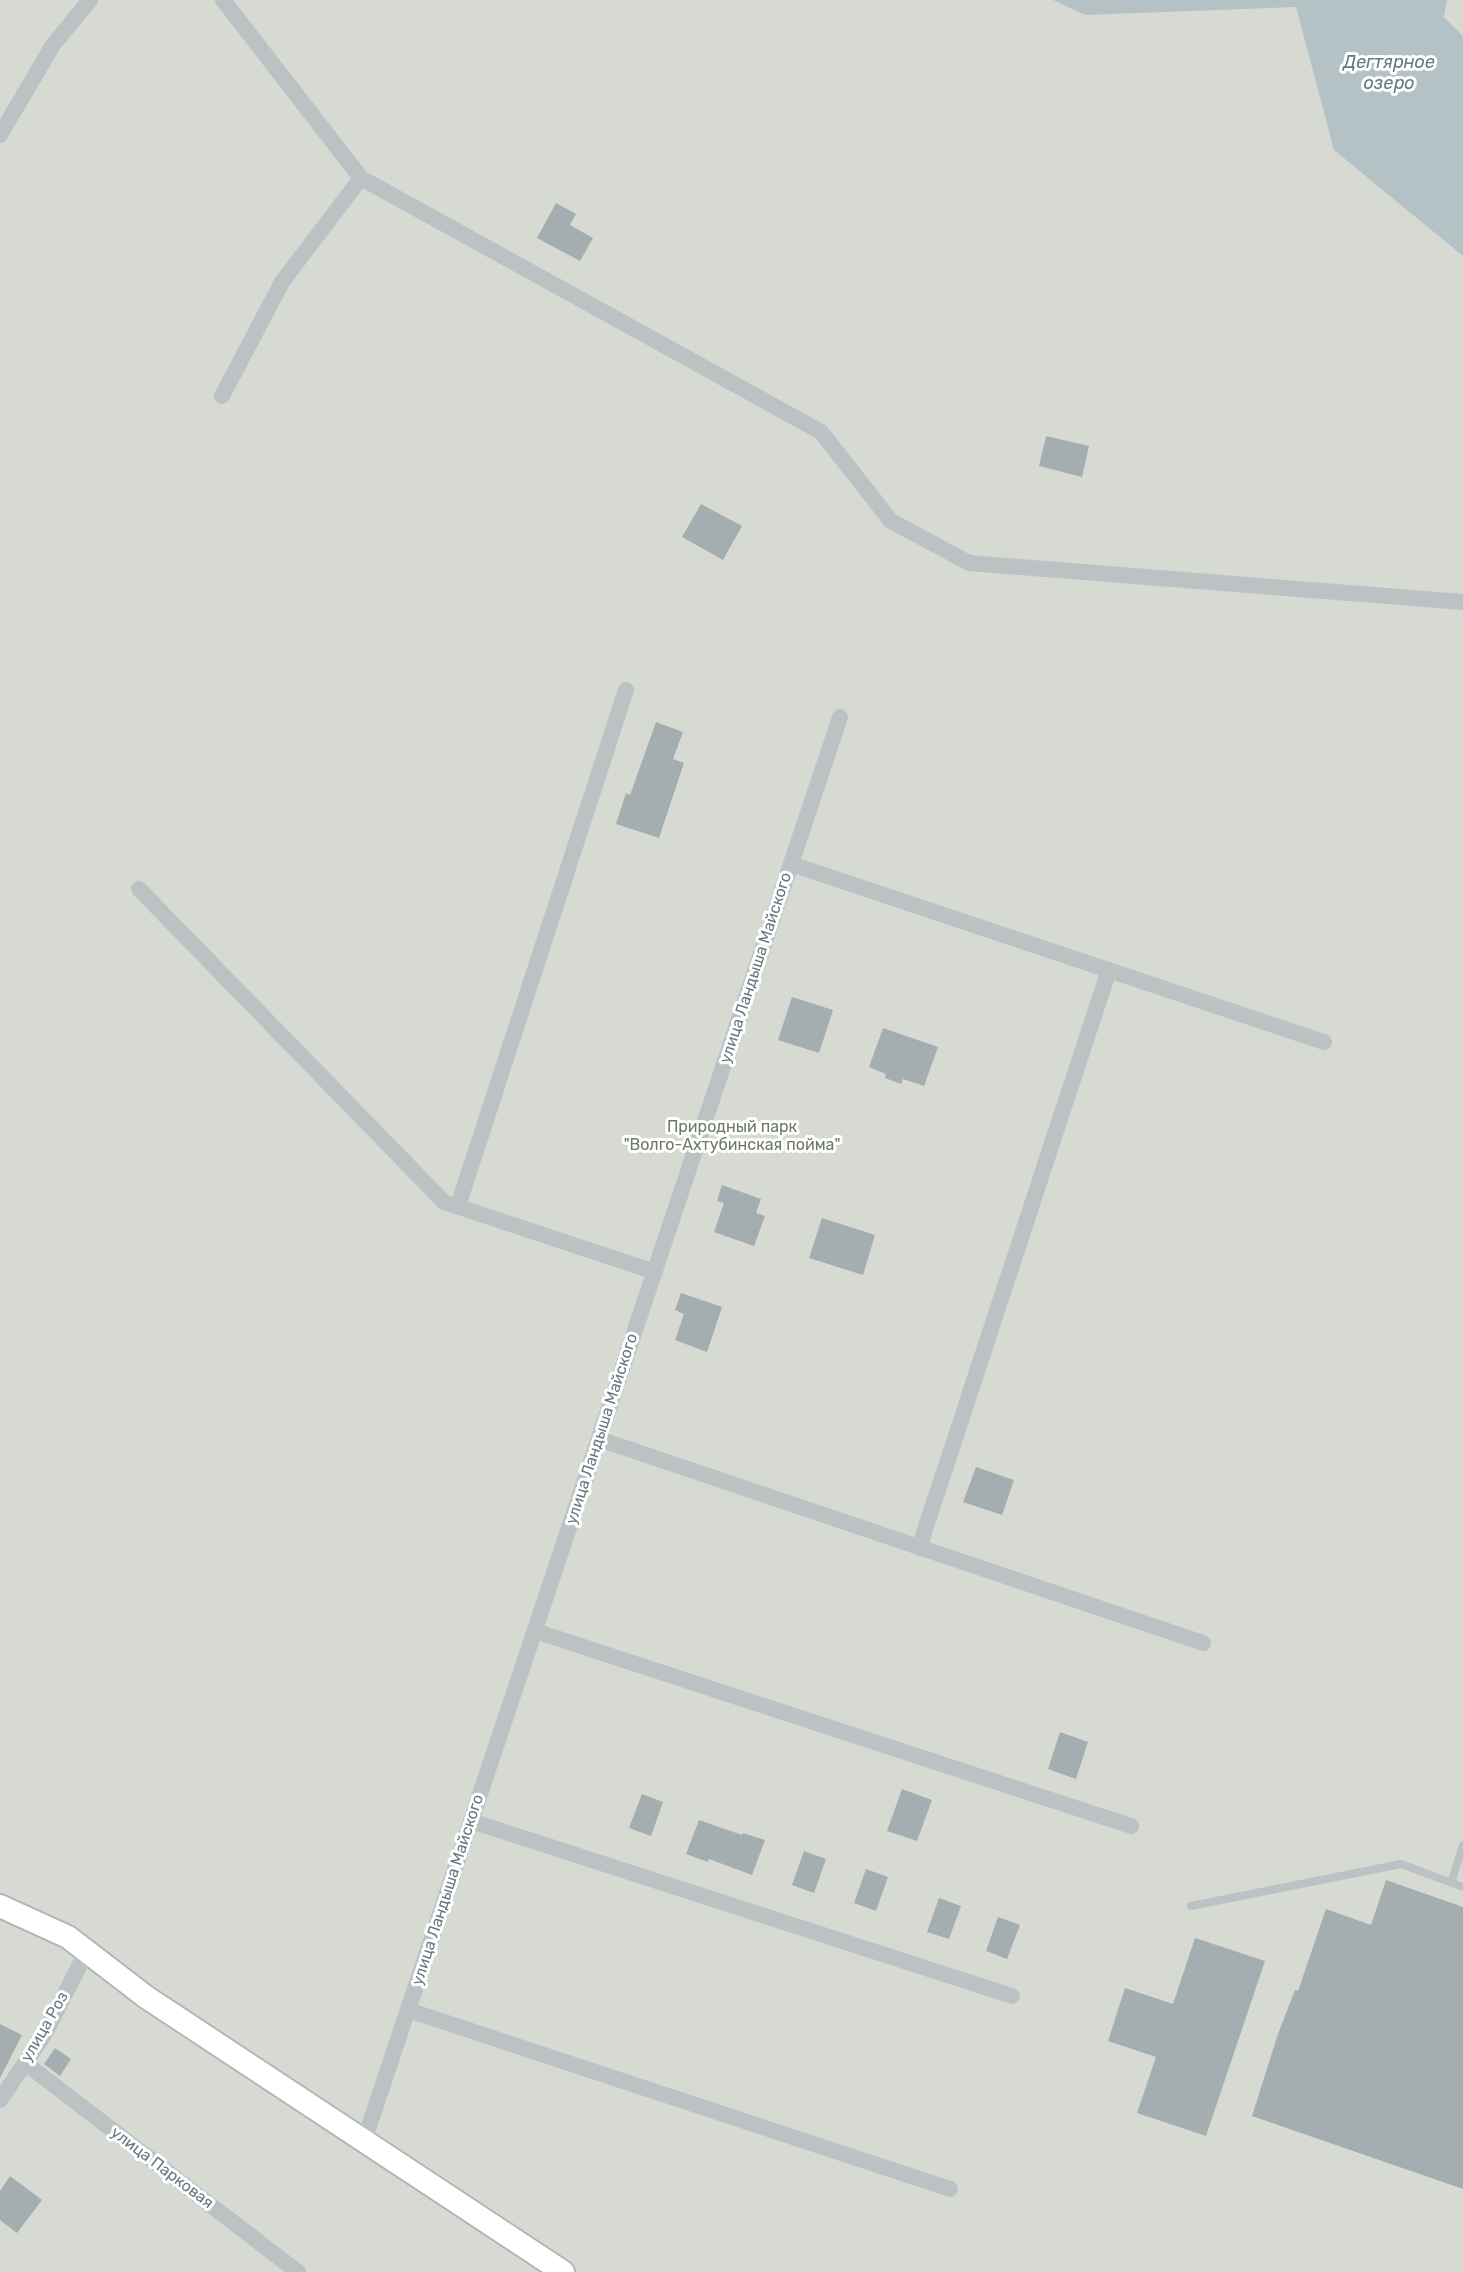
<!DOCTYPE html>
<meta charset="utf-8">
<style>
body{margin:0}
canvas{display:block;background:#f5f5f2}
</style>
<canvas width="1463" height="2272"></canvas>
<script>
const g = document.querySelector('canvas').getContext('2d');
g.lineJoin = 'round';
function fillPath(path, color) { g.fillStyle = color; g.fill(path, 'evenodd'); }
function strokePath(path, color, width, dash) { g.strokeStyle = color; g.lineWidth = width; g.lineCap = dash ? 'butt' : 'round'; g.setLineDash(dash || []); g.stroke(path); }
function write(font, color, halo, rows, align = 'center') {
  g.font = font + ' Rubik,sans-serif'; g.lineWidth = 6; g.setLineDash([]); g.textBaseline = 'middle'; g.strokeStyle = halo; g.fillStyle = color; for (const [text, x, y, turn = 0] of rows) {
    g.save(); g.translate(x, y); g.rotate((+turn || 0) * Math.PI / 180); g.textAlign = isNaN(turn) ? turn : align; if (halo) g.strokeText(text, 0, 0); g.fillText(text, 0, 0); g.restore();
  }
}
fillPath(new Path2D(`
 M0 0H1463V2272H0Z`), '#d6dad2');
fillPath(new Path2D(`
 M1053 0H1447L1444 17 1463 36V256L1334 150 1296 7 1085 15Z`), '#b4c2c5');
fillPath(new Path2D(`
 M556 203 576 214 570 225 593 238 580 261 537 238Z
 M1046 436 1089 446 1082 477 1039 466Z
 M701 504 742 526 723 560 682 537Z
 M656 722 683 732 673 759 684 763 659 838 616 824 626 793 630 795Z
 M792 997 833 1010 819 1053 778 1040Z
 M883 1028 938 1047 924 1086 903 1079 901 1084 885 1078 886 1074 869 1067Z
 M722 1185 761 1199 756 1213 765 1216 754 1246 714 1232 724 1203 717 1201Z
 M822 1218 875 1235 863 1275 809 1258Z
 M681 1293 722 1307 707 1352 675 1340 684 1314 675 1310Z
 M976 1467 1014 1480 1002 1515 963 1502Z
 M1060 1732 1088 1742 1076 1779 1048 1769Z
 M902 1789 932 1800 917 1841 887 1831Z
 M642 1794 663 1802 651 1836 629 1828Z
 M699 1820 742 1835 743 1833 765 1840 752 1875 709 1859 708 1862 686 1854Z
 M804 1851 826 1859 814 1893 792 1885Z
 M866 1869 888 1877 876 1911 854 1903Z
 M1386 1880 1463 1907V2189L1252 2116 1278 2034 1295 1990 1298 1991 1326 1909 1371 1925Z
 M939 1898 961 1906 949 1939 927 1932Z
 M998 1917 1020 1925 1007 1959 986 1951Z
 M1195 1938 1265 1961 1206 2136 1137 2113 1156 2057 1108 2041 1125 1988 1173 2004Z
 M0 2024 22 2035 0 2078Z
 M55 2048 71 2059 60 2076 44 2064Z
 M10 2176 42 2200 17 2233 0 2220V2191Z`), '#a4aeb1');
const secondary = new Path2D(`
 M0 1906 68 1937 146 1997 563 2272`);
strokePath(secondary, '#afb6b9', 26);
strokePath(new Path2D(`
 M1451 1883 1463 1845
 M1191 1906 1401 1864 1463 1887`), '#bcc2c4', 8);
strokePath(new Path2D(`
 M223 0 361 178 821 432 891 521 969 563 1463 602
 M0 135 53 45 90 0
 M222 396 282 282 361 178
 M791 864 1324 1042
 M139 889 444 1202 655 1272
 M458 1206 626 690
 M599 1439 1203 1643
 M919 1548 1109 970
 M535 1631 1131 1826
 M471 1821 1012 1996
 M408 2010 950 2189
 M25 2063 298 2272
 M0 2100 44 2035 87 1951
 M364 2141 840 717`), '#bcc2c4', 16);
strokePath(secondary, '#fff', 22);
write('16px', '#667981', '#fff', [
 ["улица Ландыша Майского",756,968,-72],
 ["улица Ландыша Майского",602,1429,-72],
 ["улица Ландыша Майского",448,1890,-72],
 ["улица Роз",45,2027,-60],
 ["улица Парковая",162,2168,37]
]);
write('16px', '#6b7965', '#fff', [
 ["Природный парк",732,1127],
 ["\"Волго-Ахтубинская пойма\"",732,1145]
]);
write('italic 18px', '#627a7e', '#fff', [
 ["Дегтярное",1389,63],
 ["озеро",1389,84]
]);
</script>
